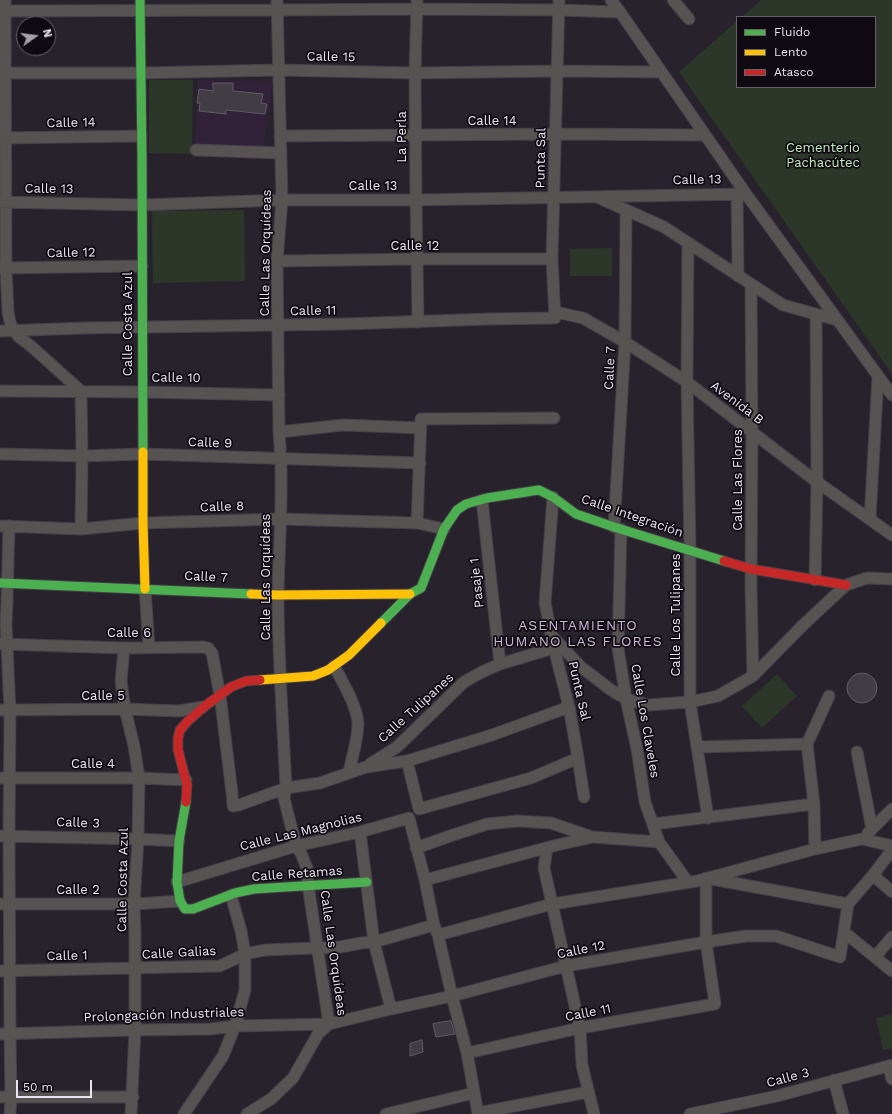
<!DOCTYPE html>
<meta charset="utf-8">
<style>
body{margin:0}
#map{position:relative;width:892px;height:1114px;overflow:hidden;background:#28222c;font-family:"Work Sans",sans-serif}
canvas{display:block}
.legend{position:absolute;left:736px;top:16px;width:140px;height:72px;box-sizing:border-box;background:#0f0a12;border:1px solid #67616b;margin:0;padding:5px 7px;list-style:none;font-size:12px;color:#ece3f1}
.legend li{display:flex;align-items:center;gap:8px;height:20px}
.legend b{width:20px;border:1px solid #67616b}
.north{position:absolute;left:16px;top:16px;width:40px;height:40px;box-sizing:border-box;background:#0f0a12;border:1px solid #67616b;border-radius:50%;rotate:76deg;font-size:11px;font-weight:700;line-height:16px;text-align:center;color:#ece3f1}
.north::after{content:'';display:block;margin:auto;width:14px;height:18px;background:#a79fac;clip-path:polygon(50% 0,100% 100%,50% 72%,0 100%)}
.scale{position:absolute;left:16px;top:1080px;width:76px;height:18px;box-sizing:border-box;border:2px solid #ece3f1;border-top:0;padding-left:5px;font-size:12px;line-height:14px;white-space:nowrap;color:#ece3f1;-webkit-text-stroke:3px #0f0a12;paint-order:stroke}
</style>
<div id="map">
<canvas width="892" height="1114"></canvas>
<ul class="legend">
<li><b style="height:5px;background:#4caf50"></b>Fluido</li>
<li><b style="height:5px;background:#ffc107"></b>Lento</li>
<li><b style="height:5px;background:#c62828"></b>Atasco</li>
</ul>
<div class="north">N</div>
<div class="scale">50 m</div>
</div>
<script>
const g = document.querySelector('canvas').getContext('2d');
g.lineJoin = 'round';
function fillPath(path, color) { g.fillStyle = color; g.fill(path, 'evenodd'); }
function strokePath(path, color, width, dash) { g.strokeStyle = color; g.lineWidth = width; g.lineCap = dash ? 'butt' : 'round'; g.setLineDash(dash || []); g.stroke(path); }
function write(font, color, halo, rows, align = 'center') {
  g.font = font + ' "Work Sans",sans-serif'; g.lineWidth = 3.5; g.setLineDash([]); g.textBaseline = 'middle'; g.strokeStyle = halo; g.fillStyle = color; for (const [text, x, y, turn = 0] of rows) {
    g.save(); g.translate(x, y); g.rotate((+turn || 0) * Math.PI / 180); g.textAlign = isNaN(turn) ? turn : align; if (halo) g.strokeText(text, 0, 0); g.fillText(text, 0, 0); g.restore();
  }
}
fillPath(new Path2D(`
 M198 80 273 81 263 149 195 143Z`), '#312239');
fillPath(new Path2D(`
 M761 0H892V374L679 72 737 21V87H875V17H742Z
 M149 80H193L192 154 149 153Z
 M244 210 245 281 153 283 152 211Z
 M612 248V276H570V249Z
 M777 674 797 696 762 728 742 706Z
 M892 1014V1048L883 1050 876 1018Z`), '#2c372a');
const building = new Path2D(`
 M213 83H233V91L263 94 261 103 267 104 265 114 226 110V114L199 111 200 103H197L199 89 213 91Z
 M847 688a15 15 0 1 1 30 0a15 15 0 1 1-30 0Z
 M451 1021 455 1034 436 1037 433 1024Z
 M422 1040 423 1052 410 1056V1044Z`);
fillPath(building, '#423d45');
strokePath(building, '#605b64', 1);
const street = new Path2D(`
 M5 0 6 268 8 312 11 326 19 337 32 347 81 391 82 456 81 529
 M277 0 282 200 277 261 279 432C284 486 279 540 278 594 278 659 283 724 286 788L284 798 296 846 301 853 307 868 308 885 329 1024
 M417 0 415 73 416 200 418 322
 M611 0 620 12 746 194 892 395
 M673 0 689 19
 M0 11 277 10 417 9 559 10 620 12
 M0 73H141L279 70 415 73 557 71 661 72
 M280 136 556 134 705 135
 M0 138 141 136
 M196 150 281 153
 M737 194 738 276
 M597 197 664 227 783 305 837 320
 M0 202 142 205 282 200H416L746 194
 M688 243 687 382 690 551V702L708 818
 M277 261 417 259H552
 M0 268 142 266
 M751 284 752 431 751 587 753 676
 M555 312 583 318 625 342 687 382 817 482 892 535
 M0 331 84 328 345 324 489 319 555 318 552 259 559 0
 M0 391 142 392 279 395
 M279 432 343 425 421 428
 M0 454 82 456 142 454 420 463
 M553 497 545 603 554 648 569 707 578 758 584 797
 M482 500 500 664
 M870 519 878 376
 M417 523 421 419 554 418
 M0 526 81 529 143 523 280 519 417 523 444 529
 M9 526 7 600 6 625 10 710 9 835 10 1034 11 1097 10 1114
 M614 527 625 342 626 210
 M621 529 618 648 626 699 637 749 645 802 659 842 688 882
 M815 580 817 482 816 314
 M145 589 149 647
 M551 635 581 667 611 690 626 699 648 705 690 702 718 696 753 676 802 626 846 585 867 578 892 579
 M0 644 124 648 203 647 208 648 212 653 220 695 232 793 233 806 239 805 286 788 320 783 366 767 407 761 492 735 569 707
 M124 648 121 681 125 709 134 746 139 778 138 839 134 904 135 933V1030L131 1114
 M334 666C342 681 357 706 358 723 358 740 352 757 349 773
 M0 710 125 709 179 711 203 707
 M697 747 807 744
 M857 752 872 829
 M407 761 419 809 531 778 578 758
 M370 764 397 747 464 682 482 672 500 664 554 648
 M0 778H139L186 780
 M653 824 814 804
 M360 832 374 942 391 1009
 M868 833 892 809
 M0 836 138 839 179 841
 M416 848 453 835 487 824 517 821 551 823 592 837
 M547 848 544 868 580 1028 582 1065 594 1114
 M815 849 814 804 807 744 829 696
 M873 875 892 892
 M425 880 557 845 593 837 659 842
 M177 882 296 846 360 832 409 818 425 880 434 925 438 935 452 996 467 1053 478 1114
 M0 904H134L180 901
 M844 932 892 971
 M438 935 552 904 697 881 815 849 862 839 892 846
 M875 957 892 937
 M0 971 220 966 245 954 265 950 340 947 361 943 374 942 434 925
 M0 1034 135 1030 211 1029 235 1026 329 1024 391 1009 452 996 566 966 706 942 746 936H776L840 957 848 904 873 875 892 850
 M467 1053 580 1028 715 1004 706 942V878L848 904
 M889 1067 892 1079
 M834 1080 843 1114
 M0 1097H133
 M478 1113 588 1092
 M184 1114 223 1056 235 1026 245 990V954L241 931 231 895
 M247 1114 271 1099 293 1078 318 1034 329 1024
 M386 1114 474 1093
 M690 1114 777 1096 892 1065`);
const fast = new Path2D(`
 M140 0 142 156 143 452
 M0 583 251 594
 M381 623 410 594 421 588 444 529 457 510 466 504 487 498 539 490 553 497 576 514 614 527 724 561
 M186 802 179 841 177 882 180 901 185 909H193L235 893 254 889 367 882`);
const slow = new Path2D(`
 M143 452V523L145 589
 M251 594 278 595 410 594
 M260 680 313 676 328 670 349 655 381 623`);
const jam = new Path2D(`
 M724 561 751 569 846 585
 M186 802 187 785 178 750V738L180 730 188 721 205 706 231 687 246 681 260 680`);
strokePath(street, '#433e47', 13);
strokePath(fast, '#433e47', 11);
strokePath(slow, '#433e47', 11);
strokePath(jam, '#433e47', 11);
strokePath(street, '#575352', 11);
strokePath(fast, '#4caf50', 9);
strokePath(slow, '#ffc107', 9);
strokePath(jam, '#c62828', 9);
write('13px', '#ece3f1', '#0f0a12', [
 ["Calle 15",331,57,1],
 ["Calle 14",492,121],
 ["Calle 14",71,123,-1],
 ["La Perla",402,137,-90],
 ["Punta Sal",541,158,-89],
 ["Calle 13",697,180,-1],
 ["Calle 13",373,186],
 ["Calle 13",49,189,1],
 ["Calle 12",415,246],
 ["Calle 12",71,253,-1],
 ["Calle Las Orquídeas",266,253,-89],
 ["Calle 11",313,311,-1],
 ["Calle Costa Azul",128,324,-90],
 ["Calle 7",610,368,-87],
 ["Calle 10",176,378,1],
 ["Avenida B",737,403,37],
 ["Calle 9",210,443,2],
 ["Calle Las Flores",738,480,-90],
 ["Calle 8",222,507,-2],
 ["Calle Integración",632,516,19],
 ["Calle 7",206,577,3],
 ["Calle Las Orquídeas",266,577,-90],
 ["Pasaje 1",477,583,-96],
 ["Calle Los Tulipanes",676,615,-90],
 ["Calle 6",129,633],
 ["Punta Sal",579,691,77],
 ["Calle 5",103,696],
 ["Calle Tulipanes",416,708,-42],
 ["Calle Los Claveles",645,721,80],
 ["Calle 4",93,764],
 ["Calle 3",78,823,2],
 ["Calle Las Magnolias",301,832,-14],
 ["Calle Retamas",297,874,-4],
 ["Calle Costa Azul",123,880,-89],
 ["Calle 2",78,890],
 ["Calle 12",581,950,-11],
 ["Calle Galias",179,953,-3],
 ["Calle Las Orquídeas",333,953,82],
 ["Calle 1",67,956,-1],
 ["Calle 11",588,1013,-11],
 ["Prolongación Industriales",164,1015,-2],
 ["Calle 3",788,1078,-15]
]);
write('13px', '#c3eaba', '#0f0a12', [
 ["Cementerio",823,148],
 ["Pachacútec",823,163]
]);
g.letterSpacing = '1px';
write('14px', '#c8b8d2', '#0f0a12', [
 ["ASENTAMIENTO",578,626],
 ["HUMANO LAS FLORES",578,642]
]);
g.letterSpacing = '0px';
</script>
